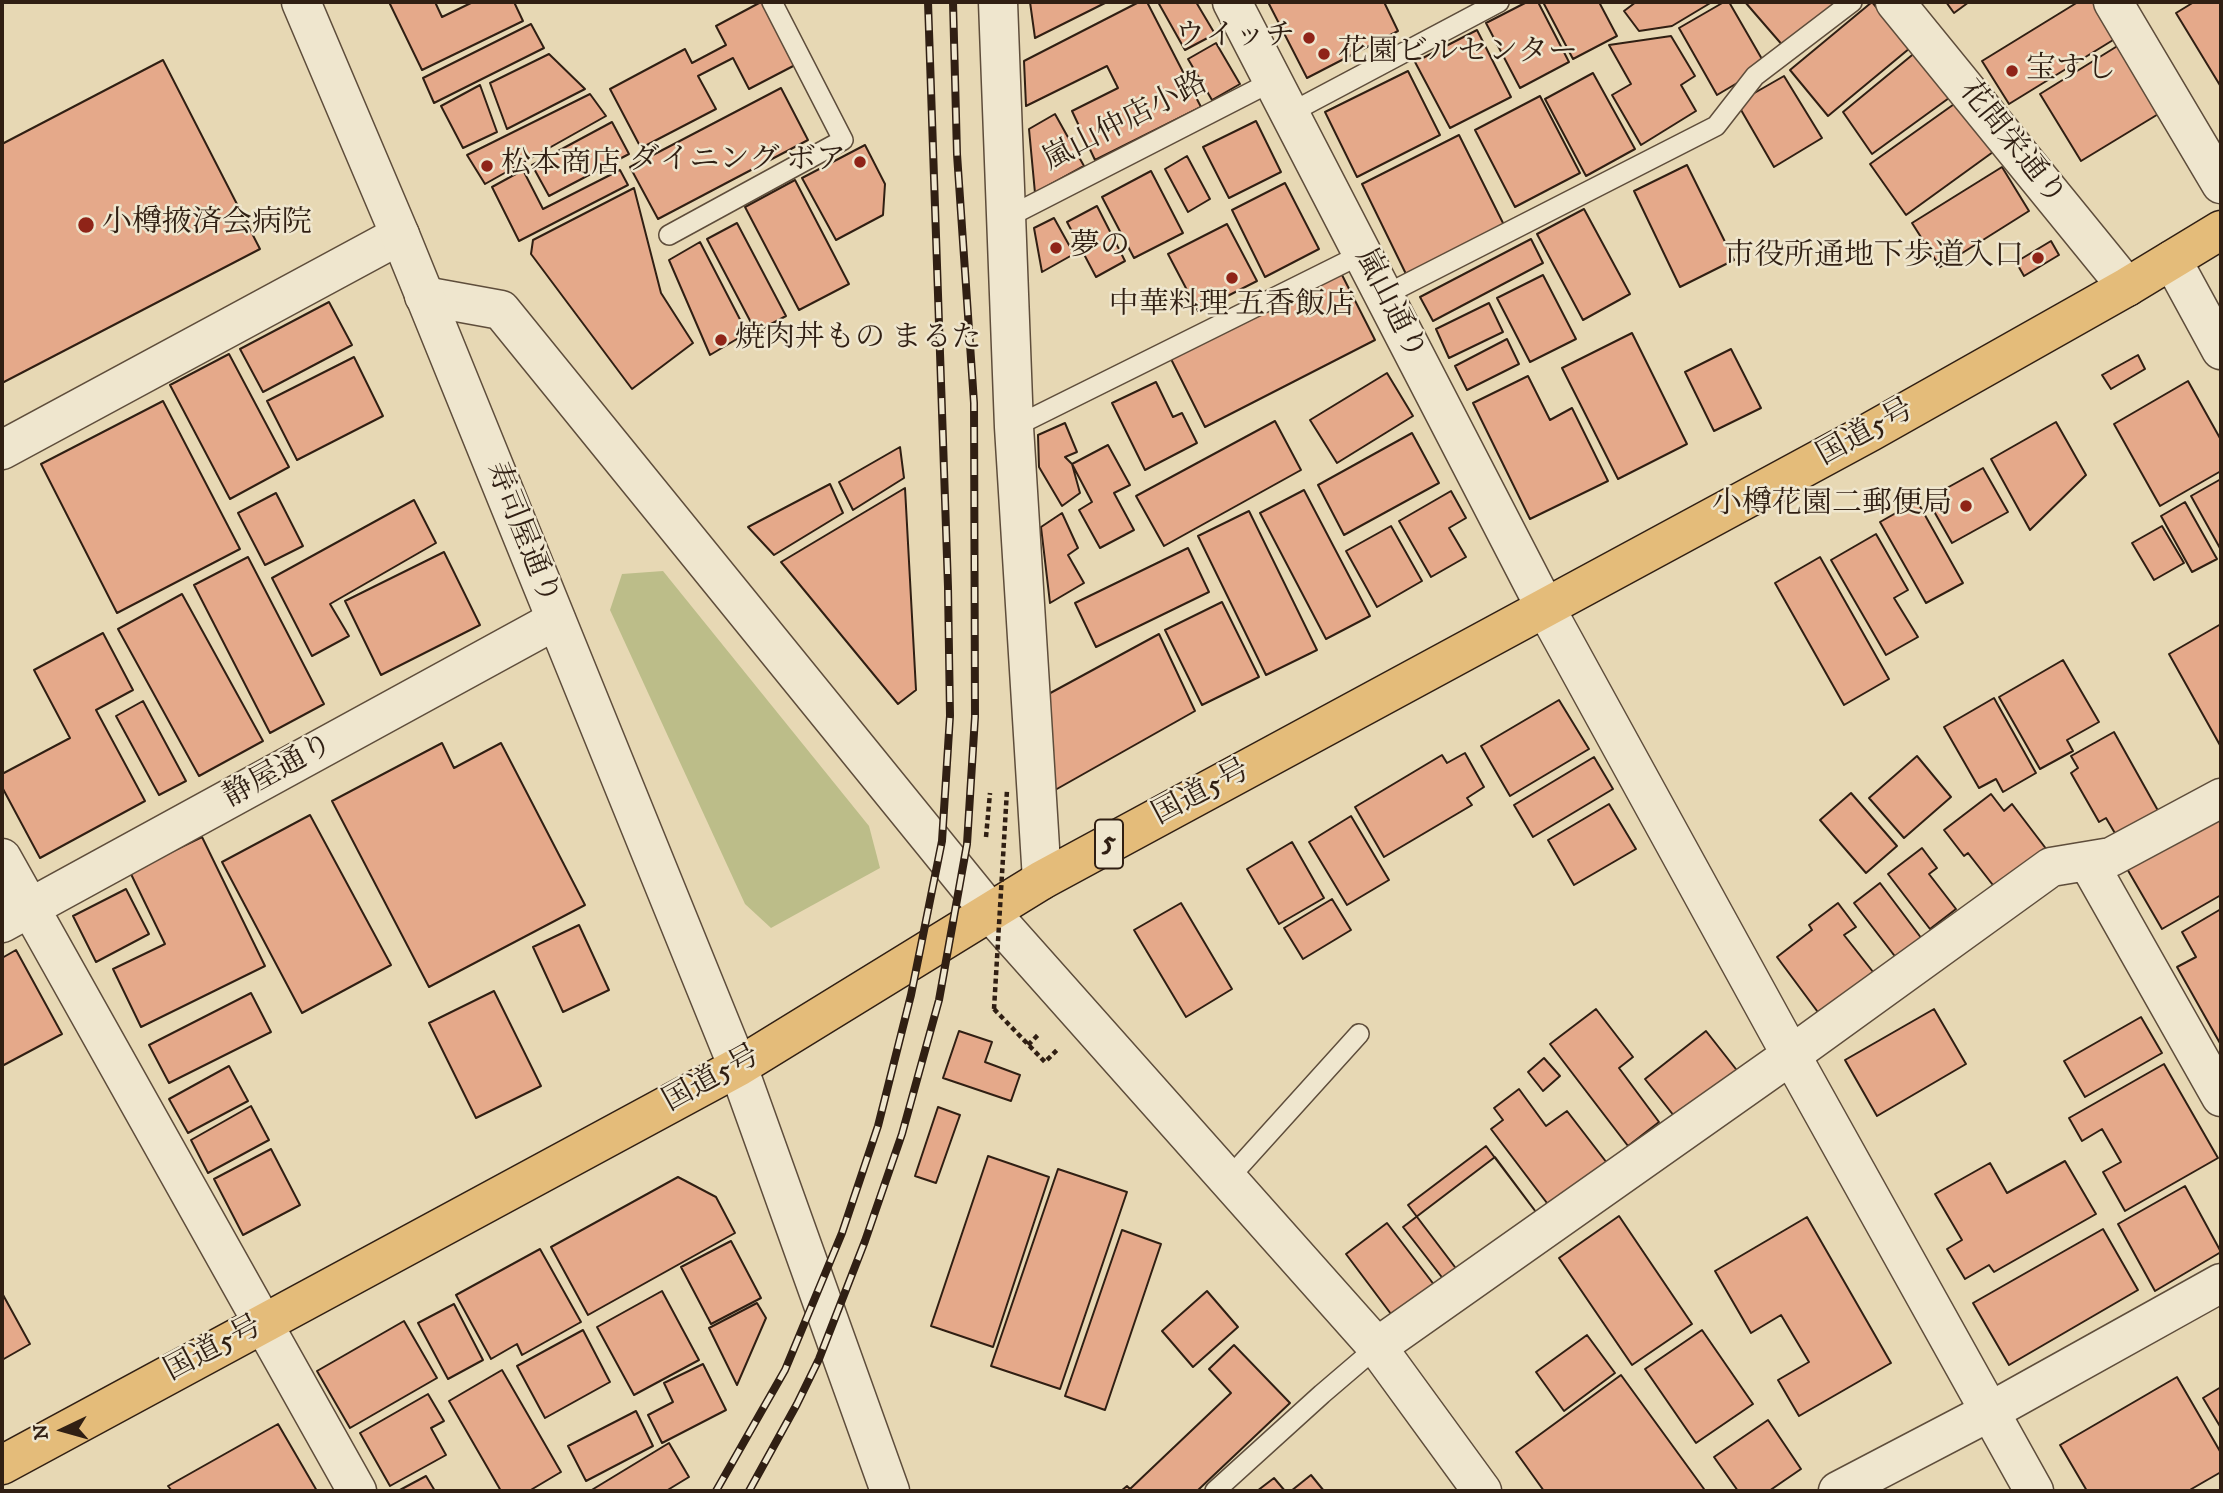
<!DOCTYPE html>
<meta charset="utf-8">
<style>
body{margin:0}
#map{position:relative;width:2223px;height:1493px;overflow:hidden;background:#e7d8b4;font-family:"IM FELL DW Pica",serif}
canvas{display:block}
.frame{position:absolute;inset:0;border:4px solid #301f13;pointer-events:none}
.north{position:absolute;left:28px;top:1395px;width:70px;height:70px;-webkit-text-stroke:5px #efe6ce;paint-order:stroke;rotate:265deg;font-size:19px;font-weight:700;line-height:28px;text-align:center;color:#301f13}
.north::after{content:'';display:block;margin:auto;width:24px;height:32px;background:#301f13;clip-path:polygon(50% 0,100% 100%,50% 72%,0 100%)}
</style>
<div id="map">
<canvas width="2223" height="1493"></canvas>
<div class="frame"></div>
<div class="north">N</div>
</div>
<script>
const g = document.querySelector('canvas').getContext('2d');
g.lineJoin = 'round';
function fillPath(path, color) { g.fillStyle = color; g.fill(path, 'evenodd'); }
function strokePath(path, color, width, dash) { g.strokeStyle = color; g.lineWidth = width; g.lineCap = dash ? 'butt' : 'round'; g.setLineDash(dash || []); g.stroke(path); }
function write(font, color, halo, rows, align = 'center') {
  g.font = font + ' "IM FELL DW Pica","Noto Serif JP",serif'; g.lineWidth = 5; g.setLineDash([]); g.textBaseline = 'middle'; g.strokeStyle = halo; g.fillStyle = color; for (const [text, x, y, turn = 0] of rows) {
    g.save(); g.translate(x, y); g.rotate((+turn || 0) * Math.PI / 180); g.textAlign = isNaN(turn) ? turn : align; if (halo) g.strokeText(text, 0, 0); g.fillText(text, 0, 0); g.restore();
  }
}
fillPath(new Path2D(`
 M663 571 869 826 880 868 771 928 745 904 610 610 622 574Z`), '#bcbd89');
const building = new Path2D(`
 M389 2H435L442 17 473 2H514L523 21 422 70Z
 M761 2H768L799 63 749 89 733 58 698 76 716 109 641 148 610 89 685 49 692 63 726 45 716 26Z
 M1030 2H1107L1035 38Z
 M1139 2H1147L1201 107 1095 160 1072 111 1118 88 1107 66 1026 106 1024 61Z
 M1158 2H1196L1215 34 1185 50Z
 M1268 2H1384L1398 31 1307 78Z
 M1527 2H1538L1569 62 1520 88 1486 23Z
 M1543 2H1599L1617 36 1573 59Z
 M1636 2H1712L1672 26 1639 31 1624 11Z
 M1724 2H1729L1766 66 1717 95 1679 28Z
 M1745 2H1842L1784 47Z
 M1872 2 1910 48 1828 116 1790 70Z
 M1946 2H1969L1954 13Z
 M2078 2H2096L2118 37 2009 104 1982 61Z
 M2194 2H2221V87L2176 13Z
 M531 24 544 48 434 103 423 78Z
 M1477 30 1511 97 1450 128 1415 62Z
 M1671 36 1695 76 1681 85 1696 111 1641 145 1612 95 1631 84 1609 45Z
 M1216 43 1240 84 1212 100 1188 59Z
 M2119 45 2160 113 2081 161 2040 94Z
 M1917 51 1949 98 1872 154 1843 112Z
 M549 54 585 89 507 129 490 83Z
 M163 60 260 249 2 383V144Z
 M1408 71 1440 135 1357 177 1325 112Z
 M1593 73 1635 149 1586 176 1545 99Z
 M1784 76 1822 138 1774 167 1737 103Z
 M480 85 497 132 463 148 441 106Z
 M781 88 808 140 658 219 630 167Z
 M590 94 606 116 485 184 467 155Z
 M1540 96 1580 173 1515 207 1475 130Z
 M1957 102 1993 152 1906 215 1870 164Z
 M1055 114 1084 166 1035 193 1029 129Z
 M1256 121 1281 172 1229 198 1203 147Z
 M612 122 629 154 549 196 532 165Z
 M1459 135 1504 225 1406 274 1362 184Z
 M865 145 885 184 883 215 836 240 802 178Z
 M1187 156 1210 199 1188 212 1165 169Z
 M1687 165 1734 260 1680 287 1634 191Z
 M2002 167 2029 211 1940 267 1912 223Z
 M523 170 543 209 620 170 628 185 519 241 492 187Z
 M1151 171 1183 233 1134 258 1102 197Z
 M795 180 849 284 799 310 745 207Z
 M1285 183 1319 249 1265 277 1232 210Z
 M634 188 661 293 693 343 632 389 531 254 533 240Z
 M1097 206 1125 261 1096 277 1067 222Z
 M1584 209 1630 294 1583 320 1537 234Z
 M1054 218 1074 254 1042 272 1034 228Z
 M737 223 786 316 756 332 707 239Z
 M1227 224 1257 281 1198 311 1168 254Z
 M1531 239 1543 263 1433 321 1420 297Z
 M2051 241 2059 255 2024 276 2016 262Z
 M700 242 747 333 710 355 669 260Z
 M1341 273 1375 340 1205 427 1171 359Z
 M1543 275 1576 339 1530 362 1497 298Z
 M329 302 352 345 263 392 240 349Z
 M1489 303 1503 332 1449 358 1436 329Z
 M1632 333 1687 444 1618 479 1562 368Z
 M1507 339 1519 364 1467 390 1455 366Z
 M1731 349 1761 408 1714 431 1685 372Z
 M229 354 289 467 230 499 170 385Z
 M2138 355 2145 369 2111 389 2102 375Z
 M354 357 383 416 297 460 267 401Z
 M1387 373 1413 416 1337 463 1310 420Z
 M1528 376 1550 420 1572 408 1608 481 1530 519 1473 403Z
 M2188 381 2221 440V471L2160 506 2114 424Z
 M1156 382 1173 417 1182 413 1197 443 1145 470 1112 403Z
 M163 401 240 549 117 613 41 464Z
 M1275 421 1301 470 1164 546 1136 496Z
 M2056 422 2086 475 2030 530 1991 459Z
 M1065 423 1077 452 1065 457 1072 464 1080 493 1062 506 1039 467 1038 435Z
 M1412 433 1439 483 1344 535 1318 485Z
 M1108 445 1130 485 1114 493 1134 530 1100 548 1079 510 1092 502 1072 464Z
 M900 447 904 478 853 510 839 482Z
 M1983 468 2008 512 1952 543 1927 499Z
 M2221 479V550L2191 496Z
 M830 484 843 513 774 555 748 527Z
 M905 488 916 690 898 704 781 562Z
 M1304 490 1370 616 1326 639 1260 513Z
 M1451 491 1466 518 1449 528 1466 557 1431 577 1399 521Z
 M276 493 303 546 265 565 238 513Z
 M414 500 436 543 330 604 349 636 312 656 272 578Z
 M1917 501 1963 583 1926 603 1880 522Z
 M2185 502 2217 559 2192 572 2161 516Z
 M1249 511 1317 650 1266 675 1198 536Z
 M1062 513 1078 548 1068 555 1084 583 1050 603 1041 527Z
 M1391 526 1422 581 1377 607 1346 551Z
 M2162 526 2184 563 2154 580 2132 543Z
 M1876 534 1908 590 1894 598 1918 637 1886 655 1831 560Z
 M1188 548 1209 592 1096 647 1075 603Z
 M444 552 480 625 381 675 345 601Z
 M248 557 324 704 270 733 194 585Z
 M1820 557 1889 679 1844 705 1775 583Z
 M182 594 263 741 199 776 118 629Z
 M1222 602 1259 677 1202 705 1165 630Z
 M2221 624V747L2169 654Z
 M103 633 133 690 96 710 145 801 40 858 2 787V774L70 738 34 670Z
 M1159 634 1195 711 1048 794 1043 697Z
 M2063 660 2099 722 2067 740 2073 751 2040 769 1999 697Z
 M1994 698 2036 773 2003 792 1996 779 1979 788 1944 727Z
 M1559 700 1589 749 1510 796 1481 746Z
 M143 701 186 781 159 795 116 716Z
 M2114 732 2161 816 2119 840 2106 818 2099 822 2071 773 2078 768 2071 756Z
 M442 743 454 768 501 743 585 905 429 987 332 801Z
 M1465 753 1484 787 1467 798 1472 805 1384 857 1355 807 1442 755 1447 763Z
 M1917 756 1951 797 1904 838 1869 798Z
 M1594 757 1613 789 1533 837 1514 805Z
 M1851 793 1897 846 1866 873 1820 820Z
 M1991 794 2004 811 2012 804 2047 850 1996 889 1968 853 1964 856 1944 830Z
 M1609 804 1636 849 1574 885 1548 840Z
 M2221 813V895L2162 929 2126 867Z
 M310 815 391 965 302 1013 222 862Z
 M1351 816 1389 880 1347 905 1309 842Z
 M202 837 265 966 141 1027 113 969 165 944 130 872Z
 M1292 842 1324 898 1279 924 1247 869Z
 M1922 848 1937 868 1929 874 1956 909 1930 929 1888 874Z
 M1880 883 1922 939 1897 959 1854 903Z
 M126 889 149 934 96 962 73 916Z
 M1332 899 1351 930 1303 959 1284 928Z
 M1181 903 1232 989 1186 1017 1134 930Z
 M1838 903 1856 927 1844 935 1877 977 1823 1019 1777 957 1812 930 1809 925Z
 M2221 909V1045L2177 967 2196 957 2182 932Z
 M579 925 609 990 563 1012 533 947Z
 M16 950 62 1034 2 1066V958Z
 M494 991 541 1086 476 1118 429 1023Z
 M251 993 271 1032 169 1083 149 1045Z
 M1596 1009 1633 1057 1619 1068 1659 1122 1628 1146 1550 1044Z
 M1934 1009 1966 1064 1877 1116 1845 1060Z
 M2141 1017 2162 1053 2085 1097 2064 1061Z
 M959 1031 992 1042 985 1062 1020 1075 1011 1101 943 1078Z
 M1706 1031 1739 1073 1678 1121 1645 1079Z
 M1544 1058 1560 1076 1543 1091 1528 1072Z
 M2164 1064 2218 1158 2125 1211 2103 1172 2121 1162 2102 1129 2082 1141 2069 1118Z
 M229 1066 248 1101 188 1133 169 1099Z
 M1519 1089 1546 1126 1567 1111 1607 1163 1550 1207 1491 1129 1503 1120 1494 1108Z
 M251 1106 269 1140 208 1173 191 1140Z
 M938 1107 960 1115 936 1183 915 1176Z
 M1486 1146 1542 1220 1464 1279 1408 1205Z
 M271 1149 300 1205 243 1235 214 1179Z
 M988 1156 1049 1177 993 1347 931 1326Z
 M1495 1157 1542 1220 1451 1289 1403 1227Z
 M2065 1161 2096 1214 1994 1272 1989 1265 1965 1279 1947 1249 1962 1240 1935 1194 1990 1163 2007 1193Z
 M1058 1169 1127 1192 1060 1389 991 1366Z
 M678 1177 716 1197 735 1233 588 1315 551 1247Z
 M2185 1186 2221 1252 2155 1291 2118 1224Z
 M1619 1216 1692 1324 1632 1365 1559 1258Z
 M1807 1217 1891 1363 1799 1416 1778 1380 1809 1362 1781 1315 1751 1333 1715 1271Z
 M1387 1223 1435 1286 1394 1318 1346 1254Z
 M2103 1229 2138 1290 2009 1365 1973 1303Z
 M1122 1230 1161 1244 1105 1410 1065 1396Z
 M731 1241 761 1298 711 1324 681 1267Z
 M540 1249 581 1322 522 1355 517 1344 491 1359 456 1295Z
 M662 1291 699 1360 634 1395 597 1327Z
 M1207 1291 1238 1327 1193 1367 1162 1331Z
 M2 1293 30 1344 2 1360Z
 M757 1303 766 1318 737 1385 709 1328Z
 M454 1304 483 1360 448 1379 418 1323Z
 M404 1321 437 1378 350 1428 317 1371Z
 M583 1330 610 1382 545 1418 517 1366Z
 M1702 1330 1753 1404 1696 1443 1645 1369Z
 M1587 1335 1615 1373 1564 1411 1536 1372Z
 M1234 1345 1290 1403 1197 1491H1121L1127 1486 1130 1489 1231 1393 1209 1369Z
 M703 1364 726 1410 662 1443 648 1415 673 1402 664 1383Z
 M502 1370 561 1472 529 1491H501L449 1401Z
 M1621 1375 1704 1489 1701 1491H1544L1516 1452Z
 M2177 1377 2221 1453V1472L2188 1491H2087L2060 1445Z
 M2221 1387V1428L2203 1398Z
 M428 1394 444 1421 431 1428 446 1455 390 1486 360 1433Z
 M636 1411 653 1446 586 1481 568 1446Z
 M1768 1420 1801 1469 1769 1491H1738L1714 1457Z
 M278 1424 317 1491H172L168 1486Z
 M669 1443 689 1477 666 1491H590Z
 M1311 1475 1324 1491H1291Z
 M426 1476 435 1491H398Z
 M1274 1478 1285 1491H1257Z`);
fillPath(building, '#e5a98a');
strokePath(building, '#301f13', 2);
const service = new Path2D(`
 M1290 113 1499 2
 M1006 218 1273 81
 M669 235 843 140 772 2
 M1383 296 1716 126 1755 76 1852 2
 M1014 427 1362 254
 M1228 1179 1359 1034
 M1215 1491 1322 1394 1377 1347`);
const minor = new Path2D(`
 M998 2 1014 427 1042 880
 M1232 2 1546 609 1791 1055 2034 1491
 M1895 2 2127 287
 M2113 2 2221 184
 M424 296 501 310 990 912 1377 1347 1482 1491
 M2 450 400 235
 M2 858 357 1491
 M2088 862 2221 1097
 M2 923 556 620
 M1377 1347 1791 1055 2051 867 2111 857 2221 798`);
const tertiary = new Path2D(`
 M301 2 400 235 738 1067 890 1491
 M2172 260 2221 350
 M1838 1491 1991 1411 2221 1283`);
const trunk = new Path2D(`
 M2 1465 738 1067 1042 880 1870 432 2127 287 2221 230`);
strokePath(service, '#5e4d3b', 22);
strokePath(minor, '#5e4d3b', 41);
strokePath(tertiary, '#5e4d3b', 41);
strokePath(trunk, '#301f13', 41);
strokePath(new Path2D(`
 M986 837 990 793
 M994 1009 1045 1062 1057 1050
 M1028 1045 1040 1033`), '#301f13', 4.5, [5, 3.5]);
strokePath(service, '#efe6ce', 19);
strokePath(minor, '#efe6ce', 38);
strokePath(tertiary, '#efe6ce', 38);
strokePath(trunk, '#e4bc7a', 38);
const rail = new Path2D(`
 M716 1491 785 1370 842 1233 878 1126 911 995 942 841 950 716 948 587 928 2
 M749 1491 797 1404 819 1359 865 1241 902 1134 939 1000 967 844 975 717 974 403 957 154 953 2`);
strokePath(rail, '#301f13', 8);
strokePath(rail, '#efe6ce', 5, [16]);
strokePath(new Path2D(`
 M994 1009 1007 790`), '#301f13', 4.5, [5, 3.5]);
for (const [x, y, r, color] of [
 [1309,38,7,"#8f2418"],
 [1324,54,7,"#8f2418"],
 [2012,71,7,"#8f2418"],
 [860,162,7,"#8f2418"],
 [487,166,7,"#8f2418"],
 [86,225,9,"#8f2418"],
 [1056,248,7,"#8f2418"],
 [2038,258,7,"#8f2418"],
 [1232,278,7,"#8f2418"],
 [721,340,7,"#8f2418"],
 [1966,506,7,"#8f2418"]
]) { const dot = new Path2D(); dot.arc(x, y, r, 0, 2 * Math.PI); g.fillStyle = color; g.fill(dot); strokePath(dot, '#efe6ce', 2.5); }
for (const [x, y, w] of [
 [1109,844,28]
]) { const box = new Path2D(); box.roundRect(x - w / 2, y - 24.5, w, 49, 5); g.fillStyle = '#efe6ce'; g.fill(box); strokePath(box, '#301f13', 2); }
write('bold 28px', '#301f13', null, [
 ["5",1109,844]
]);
write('30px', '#301f13', '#efe6ce', [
 ["ウイッチ",1295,38,"right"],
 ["花園ビルセンター",1338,54],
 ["宝すし",2026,71],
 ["ダイニング ボア",846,162,"right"],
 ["松本商店",501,166],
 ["小樽掖済会病院",102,225],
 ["夢の",1070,248],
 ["市役所通地下歩道入口",2024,258,"right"],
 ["中華料理 五香飯店",1232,307,"center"],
 ["焼肉丼もの まるた",735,340],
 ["小樽花園二郵便局",1952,506,"right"]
], 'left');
write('30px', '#301f13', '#efe6ce', [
 ["嵐山仲店小路",1126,123,-27],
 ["花間栄通り",2011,144,51],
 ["嵐山通り",1389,305,63],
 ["国道5号",1866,434,-29],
 ["寿司屋通り",521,534,68],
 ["静屋通り",279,772,-29],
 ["国道5号",1202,794,-28],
 ["国道5号",712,1080,-29],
 ["国道5号",214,1350,-28]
]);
</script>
